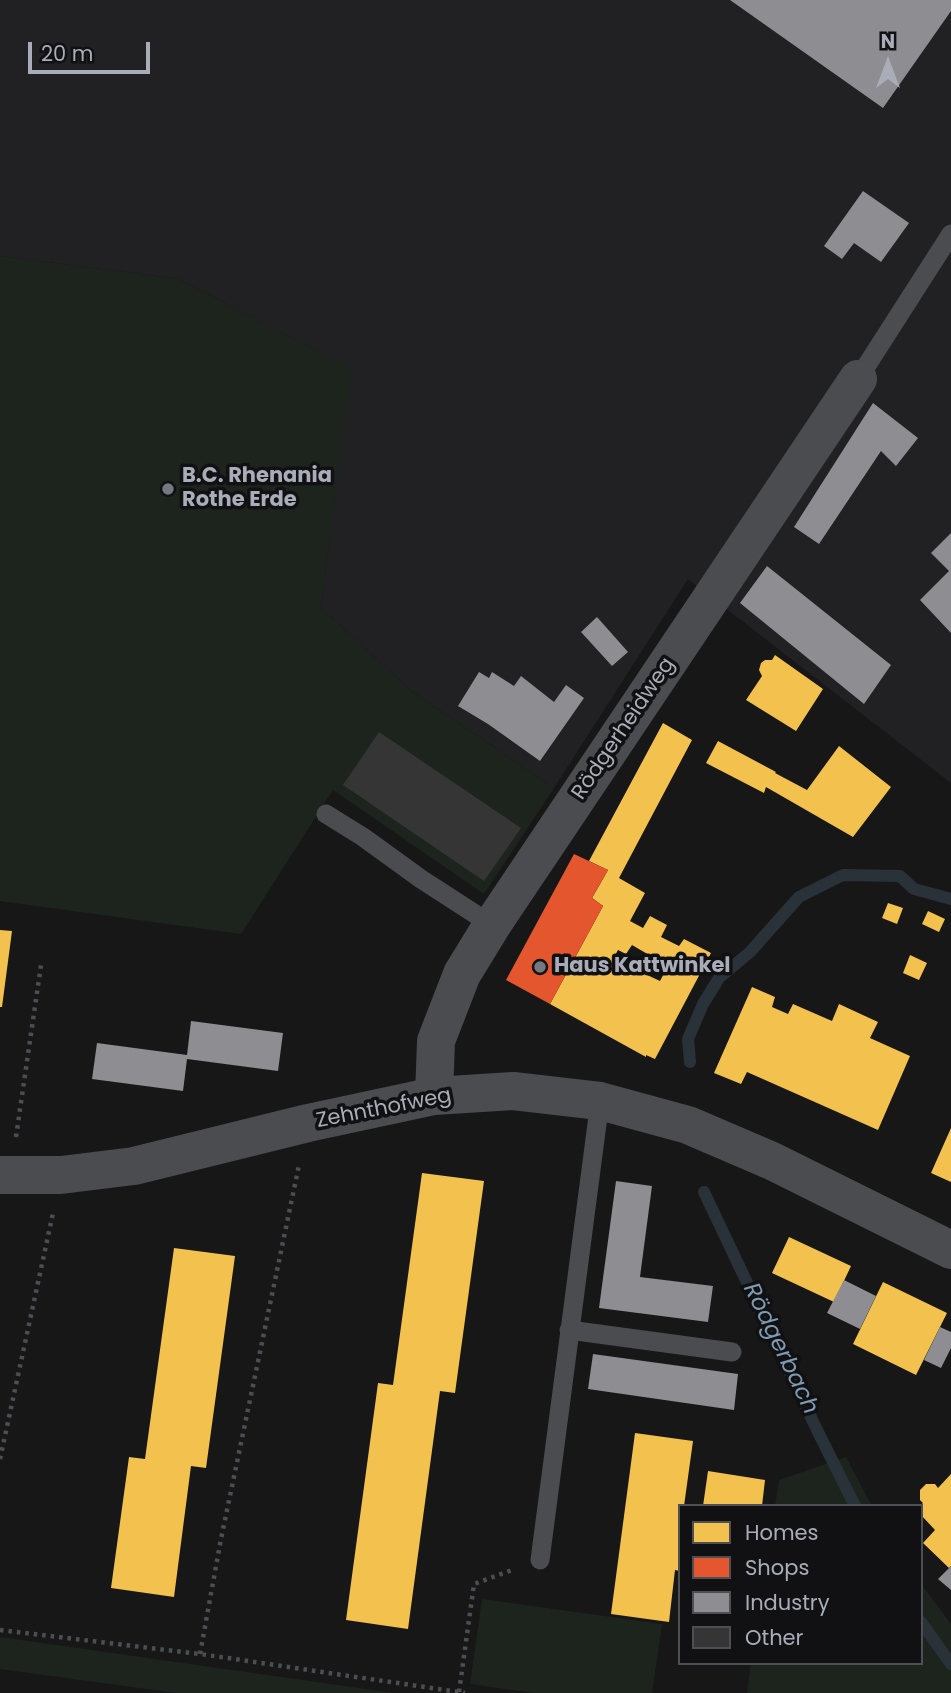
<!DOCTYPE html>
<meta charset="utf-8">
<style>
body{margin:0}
#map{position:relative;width:951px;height:1693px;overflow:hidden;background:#171717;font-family:Poppins,sans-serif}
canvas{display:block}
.legend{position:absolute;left:678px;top:1504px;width:245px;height:161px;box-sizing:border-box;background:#111113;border:2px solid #4d4f55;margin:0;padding:9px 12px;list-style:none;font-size:21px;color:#a8adb8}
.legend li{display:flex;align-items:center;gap:14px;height:35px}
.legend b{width:35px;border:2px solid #4d4f55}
.north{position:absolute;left:853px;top:28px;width:70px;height:70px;-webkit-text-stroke:5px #111113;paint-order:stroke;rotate:0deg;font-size:19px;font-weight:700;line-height:28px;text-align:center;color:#a8adb8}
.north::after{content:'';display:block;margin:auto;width:24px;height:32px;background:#a8adb8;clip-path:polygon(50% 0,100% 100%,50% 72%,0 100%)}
.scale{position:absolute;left:28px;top:42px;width:122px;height:32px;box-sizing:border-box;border:4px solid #a8adb8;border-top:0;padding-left:9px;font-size:21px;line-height:24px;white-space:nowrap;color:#a8adb8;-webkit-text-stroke:5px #111113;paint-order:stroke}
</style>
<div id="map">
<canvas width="951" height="1693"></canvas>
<ul class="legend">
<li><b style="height:19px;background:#f2c14e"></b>Homes</li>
<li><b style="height:19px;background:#e4572e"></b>Shops</li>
<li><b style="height:19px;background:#8d8d92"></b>Industry</li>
<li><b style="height:19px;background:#353536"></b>Other</li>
</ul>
<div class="north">N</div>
<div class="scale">20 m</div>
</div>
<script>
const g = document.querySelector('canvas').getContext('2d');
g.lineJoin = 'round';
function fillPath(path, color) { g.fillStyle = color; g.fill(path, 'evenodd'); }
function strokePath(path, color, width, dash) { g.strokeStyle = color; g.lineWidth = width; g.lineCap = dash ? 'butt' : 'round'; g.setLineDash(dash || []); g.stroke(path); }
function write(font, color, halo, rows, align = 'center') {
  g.font = font + ' Poppins,sans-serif'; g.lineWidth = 7; g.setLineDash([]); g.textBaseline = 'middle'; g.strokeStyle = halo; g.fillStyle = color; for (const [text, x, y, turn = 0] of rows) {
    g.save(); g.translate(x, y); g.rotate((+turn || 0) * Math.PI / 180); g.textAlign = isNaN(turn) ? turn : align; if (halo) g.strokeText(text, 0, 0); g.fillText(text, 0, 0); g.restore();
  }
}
fillPath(new Path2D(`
 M0 0H951V783L688 579 554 788 410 690 321 608 351 369 179 279 0 256Z`), '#212123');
fillPath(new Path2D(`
 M0 256 179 279 352 369 321 608 410 690 554 788 484 894 333 790 241 934 0 901Z
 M846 1457 872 1506H775L779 1480Z
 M921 1584 951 1624V1693H747L751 1663H921Z
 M482 1599 662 1624 652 1693H534L470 1684Z
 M0 1637 394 1693H176L0 1669Z`), '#1d241e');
fillPath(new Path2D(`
 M775 655 823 689 796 731 746 700 762 676 759 670 761 663 765 660H772Z
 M663 723 692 740 619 878 645 893 630 921 643 928 650 916 667 925 661 937 679 946 684 939 711 953 655 1059 646 1055V1057L550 1004 603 906 592 898 608 870 589 861ZM632 945 668 966 660 981 613 959 618 950 626 954Z
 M718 741 776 772 775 773 807 790 839 746 891 787 853 837 766 787 764 793 706 763Z
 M888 903 903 908 897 924 882 918Z
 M928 911 945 919 939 932 922 924Z
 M0 930 12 931 2 1007H0Z
 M910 955 927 963 919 980 903 973Z
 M752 987 775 997 772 1007 788 1014 793 1004 832 1021 839 1004 878 1022 870 1038 910 1056 878 1130 747 1072 741 1084 714 1073Z
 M951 1128V1182L931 1173Z
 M422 1173 484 1181 455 1393 440 1391 408 1629 346 1620 378 1383 393 1385Z
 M789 1237 851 1266 834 1302 772 1273Z
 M174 1248 235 1256 206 1468 191 1466 174 1597 111 1588 129 1457 145 1459Z
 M883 1282 947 1313 916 1375 853 1344Z
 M635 1433 693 1441 684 1506H680V1571L675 1570 669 1622 611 1614Z
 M708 1471 765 1480 762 1506H703Z
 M951 1474V1566L949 1568 923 1543 935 1530 921 1515V1505L923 1503 920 1500V1490L926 1484H935L938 1488Z`), '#f2c14e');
fillPath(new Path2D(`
 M574 854 608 870 592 898 603 906 550 1004 506 980Z`), '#e4572e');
fillPath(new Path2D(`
 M730 0H951V11L883 108Z
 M863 191 909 223 881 262 854 243 842 259 824 246Z
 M873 403 918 438 896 466 881 451 819 544 794 527Z
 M951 533V633L920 600 949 571 931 553Z
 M767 566 891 665 864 704 740 603Z
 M597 617 628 652 612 666 581 632Z
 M479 672 489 678 492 672 514 686 521 676 554 702 566 685 584 698 540 761 488 724 458 706Z
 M191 1021 283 1033 278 1071 187 1059 183 1091 92 1079 97 1043 187 1055Z
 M616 1181 652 1186 640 1277 713 1286 708 1322 599 1308Z
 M844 1280 876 1296 860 1329 827 1313Z
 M940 1327 951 1332V1348L941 1368 924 1360Z
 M593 1354 738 1374 734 1410 588 1389Z
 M951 1566V1590L938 1579Z`), '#8d8d92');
strokePath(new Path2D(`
 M690 1062 688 1039 703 1004 719 978 750 952 799 897 843 875 900 876 914 889 951 899
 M704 1192 818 1432 855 1506
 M921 1622 951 1664`), '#2a3239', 12);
fillPath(new Path2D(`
 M379 732 521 828 484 881 343 785Z`), '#353536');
strokePath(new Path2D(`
 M16 1137 41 965
 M0 1459 53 1213
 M0 1630 200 1654 465 1693
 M200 1654 221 1539 299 1165
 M459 1692 474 1584 512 1570`), '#4d4e52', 4.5, [3.5, 5]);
strokePath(new Path2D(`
 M858 379 951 234
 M326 814 363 837 421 879 492 925
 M569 1330 732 1352
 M540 1560 600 1101`), '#4b4c50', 19);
strokePath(new Path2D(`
 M434 1096 436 1041 462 974 492 925 858 379
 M0 1175H61L134 1166 308 1123 434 1096 513 1091 600 1101 688 1125 772 1161 951 1250`), '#4b4c50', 38);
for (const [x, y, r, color] of [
 [168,489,7,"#757880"],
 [540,967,7,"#757880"]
]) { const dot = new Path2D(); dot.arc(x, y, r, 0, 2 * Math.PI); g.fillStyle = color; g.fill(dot); strokePath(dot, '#111113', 2.5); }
write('bold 21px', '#a8adb8', '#111113', [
 ["B.C. Rhenania",182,477],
 ["Rothe Erde",182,501],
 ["Haus Kattwinkel",554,967]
], 'left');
write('21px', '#a8adb8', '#111113', [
 ["Rödgerheidweg",624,729,-56],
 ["Zehnthofweg",384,1109,-11]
]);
write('italic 23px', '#7f9bb3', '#111113', [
 ["Rödgerbach",780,1349,64]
]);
</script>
